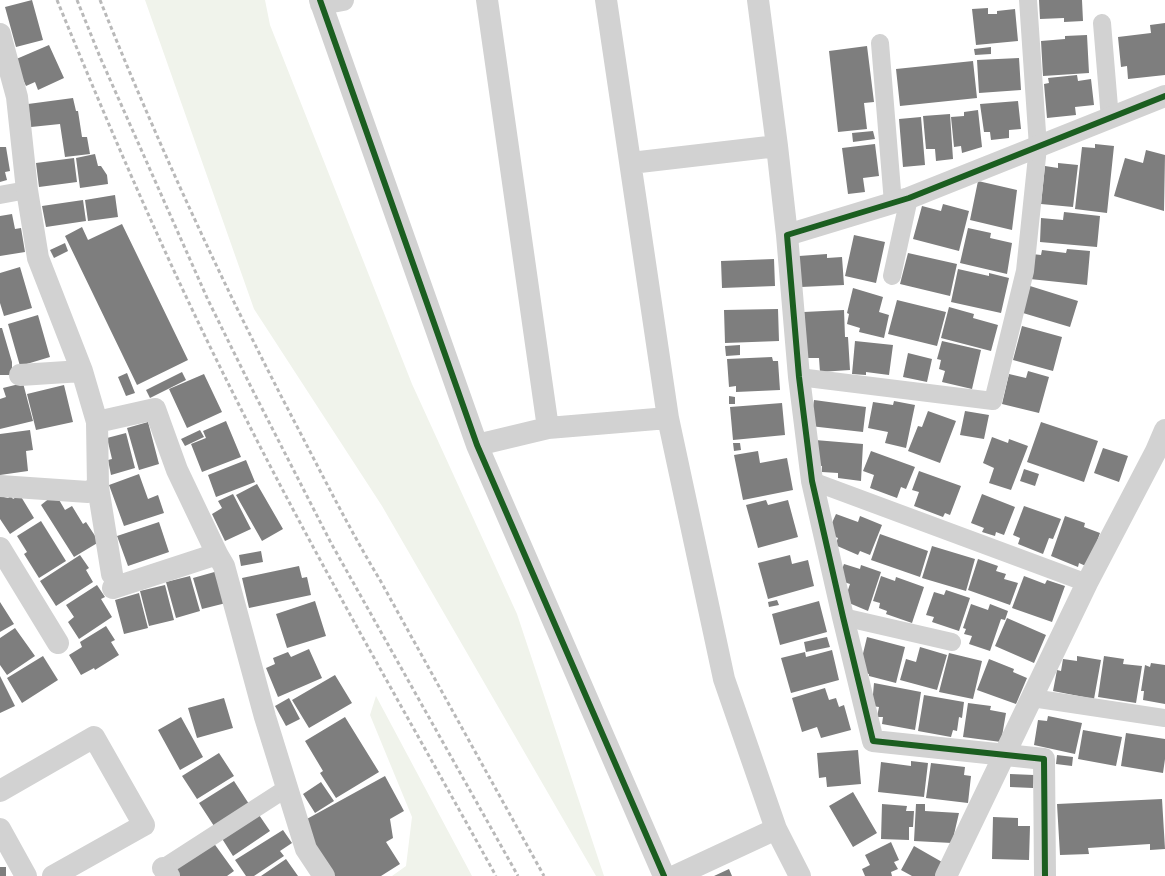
<!DOCTYPE html>
<style>
body{margin:0}
canvas{display:block;background:#fff}
</style>
<canvas width="1165" height="876"></canvas>
<script>
const g = document.querySelector('canvas').getContext('2d');
g.lineJoin = 'round';
function fillPath(path, color) { g.fillStyle = color; g.fill(path, 'evenodd'); }
function strokePath(path, color, width, dash) { g.strokeStyle = color; g.lineWidth = width; g.lineCap = dash ? 'butt' : 'round'; g.setLineDash(dash || []); g.stroke(path); }
fillPath(new Path2D(`
 M145 0H265L270 25 412 384 517 614 604 876H596L382 506 254 309Z
 M376 696 472 876H392L406 866 412 817 370 715Z`), '#f0f3eb');
fillPath(new Path2D(`
 M32 0 43 40 16 47 5 7Z
 M1039 0H1082L1083 21 1064 22V18L1040 19Z
 M988 8V14H997V11L1015 9 1018 41 976 45 972 9Z
 M1165 23V75L1128 79 1127 66 1121 67 1118 37 1151 33 1150 25Z
 M1087 35 1089 73 1043 76 1041 41 1065 39V36Z
 M49 45 64 78 38 90 35 82 26 86 14 60Z
 M867 46 874 102 864 103 867 129 838 132 829 51Z
 M991 47V54L975 55 974 49Z
 M1019 58 1021 90 979 93 977 60Z
 M973 61 977 98 900 106 896 69Z
 M1077 75 1078 81 1091 79 1094 105 1075 107 1076 115 1047 118 1044 84 1049 83 1048 78Z
 M73 98 76 111H78L82 137H87L90 154 65 157 60 124 31 127 28 104Z
 M1018 101 1021 129 1009 130V138L991 140 990 132H984L980 104Z
 M978 110 982 147 962 153 961 146 954 147 951 117 964 116V112Z
 M950 114 953 159 936 161 935 149H926L923 116Z
 M921 117 925 165 903 167 899 119Z
 M873 131 875 139 853 142 852 133Z
 M875 144 879 176 863 178 865 192 848 194 842 148Z
 M1095 144 1114 146 1107 213 1075 209 1082 147 1095 148Z
 M0 147H6L10 171 5 172 7 180 0 182Z
 M1146 150 1165 155 1164 211 1114 196 1125 158 1143 163Z
 M95 154 98 166H101L107 175 108 184 80 188 76 158Z
 M74 158 77 182 39 187 36 163Z
 M1058 163 1078 165 1073 207 1041 204 1045 166 1058 168Z
 M978 181 1017 190 1012 230 970 220Z
 M115 195 118 217 88 221 85 200Z
 M83 200 86 221 46 227 42 206Z
 M943 204 969 211 959 251 913 239 922 206 941 211Z
 M1064 212 1100 216 1097 247 1040 242 1041 218 1063 220Z
 M12 214 15 229 21 228 25 252 0 256V216Z
 M122 224 188 360 137 385 65 236 82 227 88 240Z
 M968 228 991 233 990 238 1012 243 1007 274 960 263Z
 M854 235 885 242 876 283 845 276Z
 M65 243 68 251 54 258 50 250Z
 M1067 249 1090 251 1087 285 1030 279 1032 254 1041 255 1042 250 1066 253Z
 M908 253 957 264 950 296 900 284Z
 M827 254V258L842 257 844 285 801 287 799 256Z
 M774 259 775 286 722 288 721 261Z
 M20 267 32 308 4 316 0 303V273Z
 M958 269 989 276V273L1009 278 1001 313 951 302Z
 M1030 286 1078 301 1070 327 1023 313Z
 M853 288 883 297 879 312 889 315 884 338 859 332 860 328 847 324 849 314 847 313Z
 M897 300 946 312 937 346 888 334Z
 M949 307 974 314 973 318 998 325 991 351 941 338Z
 M778 309 779 341 725 343 724 310Z
 M844 310 845 337H848L850 370 820 372 819 358H807L804 312Z
 M38 315 50 357 20 366 8 324Z
 M1022 326 1062 337 1053 371 1013 360Z
 M0 328H2L12 362V375H0Z
 M855 341 893 345 889 375 866 372V375L852 374Z
 M942 341 981 350 972 389 942 382 945 371 939 369 941 360 937 359Z
 M740 345V355L726 356 725 346Z
 M908 353 932 359 927 382 903 377Z
 M772 357 773 361H778L780 390 736 392V386L729 387 727 359Z
 M1028 371 1049 377 1039 413 1002 404 1009 374 1026 378Z
 M182 372 186 380 150 398 146 390Z
 M127 373 135 393 126 396 118 377Z
 M204 374 222 412 187 428 169 389Z
 M23 383 33 421 0 429V399L6 397 3 388Z
 M64 385 73 422 36 430 27 394Z
 M729 396 735 397V404H729Z
 M814 400 866 407 863 432 810 426Z
 M894 401 915 405 906 448 885 443 888 432 868 428 873 402 893 405Z
 M782 403 785 435 733 440 730 407Z
 M928 411 956 421 940 463 908 451 918 426 922 427Z
 M965 411 989 415 984 439 960 435Z
 M226 421 241 457 202 472 191 444 206 438 203 431Z
 M148 422 159 464 139 470 127 428Z
 M1041 422 1098 441 1084 482 1027 462Z
 M30 430 33 450 26 451 28 471 0 475V434Z
 M200 430 204 437 185 446 181 439Z
 M126 433 135 468 111 475 108 460 112 459 107 438Z
 M992 437 1008 443 1009 439 1028 446 1011 490 989 483 994 468 983 463Z
 M815 440 863 444 861 481 838 478V473L822 472V466H815Z
 M733 443H740L741 450 734 451Z
 M1103 448 1128 456 1119 482 1094 473Z
 M758 451 760 463 787 458 793 490 743 500 734 455Z
 M871 451 915 467 906 489 901 487 897 498 870 488 874 475 863 471Z
 M246 460 255 482 216 497 208 475Z
 M1024 469 1039 474 1035 486 1020 481Z
 M919 471 961 486 950 515 945 513 943 517 914 506 919 492 912 490Z
 M139 474 148 499 158 495 164 513 124 526 109 485Z
 M257 484 283 529 262 541 236 495Z
 M233 494 251 529 225 541 212 514 222 508 218 501Z
 M982 494 1015 507 1004 535 996 532 995 536 982 532 984 528 971 523Z
 M20 495 34 518 10 534 0 519V496L8 498 11 496 13 499Z
 M51 497 58 498 65 510 72 506 83 524 86 522 99 542 74 557 41 505Z
 M766 500 768 505 788 500 798 537 758 548 746 505Z
 M1024 506 1061 519 1053 539 1049 538 1043 554 1018 544 1020 538 1013 535Z
 M836 514 858 522 860 516 882 525 870 555 860 551 858 555 835 545 838 538 827 534Z
 M1065 516 1085 523 1084 527 1100 533 1088 567 1079 563 1078 567 1051 556Z
 M41 521 66 561 39 578 24 554 27 552 17 536Z
 M159 522 169 552 128 566 117 536Z
 M880 534 928 551 920 577 871 560Z
 M932 546 975 559 966 591 922 578Z
 M261 551 263 562 241 566 239 555Z
 M80 555 89 568 86 570 93 582 56 606 40 581Z
 M790 555 792 564 808 560 814 586 768 599 758 563Z
 M978 559 998 566 996 571 1006 574 1004 579 1018 583 1010 605 968 590Z
 M844 564 860 569 861 565 881 572 868 611 849 603 845 599 850 584 838 580Z
 M299 566 302 578 307 577 311 595 249 608 242 578Z
 M218 571 226 603 202 609 193 578Z
 M190 576 200 611 176 618 166 582Z
 M881 576 895 581 896 577 924 587 912 623 886 614 887 611 879 608 880 603 873 601Z
 M1024 576 1045 584 1047 580 1065 586 1052 622 1012 608Z
 M97 585 105 597 101 599 112 617 79 639 68 622 74 617 66 605Z
 M165 585 174 620 149 626 140 591Z
 M946 590 970 598 959 631 932 622 934 617 926 615 934 592 944 595Z
 M139 593 148 628 124 634 115 600Z
 M777 600 779 605 769 607 768 602Z
 M315 601 326 636 287 648 276 614Z
 M819 601 827 632 780 645 772 614Z
 M0 602 14 624 0 632Z
 M971 604 988 610 990 604 1008 611 1005 620 1001 619 990 651 969 644 972 636 964 634 966 629 963 628Z
 M1007 618 1046 635 1034 663 995 646Z
 M106 626 115 640 111 642 119 655 95 670 94 668 81 675 69 655 82 647 80 642Z
 M15 628 35 656 7 675 0 665V638Z
 M827 637 830 647 806 652 804 642Z
 M867 637 905 647 896 683 869 676V674L861 672V662Z
 M920 647 947 655 937 690 900 680 906 659 916 662Z
 M309 649 322 678 278 697 266 668 275 664 273 658 288 652 291 657Z
 M832 650 839 680 791 693 781 658 805 652 806 657Z
 M949 653 982 661 973 699 939 692Z
 M43 656 58 680 22 703 7 678Z
 M1077 656 1101 660 1094 699 1053 691 1057 670 1061 671 1063 659 1077 661Z
 M1104 656 1124 659 1123 664 1142 666 1136 703 1098 697Z
 M989 659 1014 669 1013 672 1027 678 1016 704 977 690Z
 M1151 663 1165 665V704L1143 700 1144 691H1141L1145 665 1150 667Z
 M335 675 352 703 309 728 292 700Z
 M0 676 15 706 0 713Z
 M874 683 921 692 915 730 882 724 883 717H877L879 707 872 706Z
 M825 688 829 700 836 698 839 707 844 705 851 730 821 738 817 727 802 732 792 698Z
 M924 695 964 702 962 718 959 717 957 731 953 730 951 737 918 731Z
 M224 698 233 728 197 738 188 708Z
 M289 698 300 719 286 726 275 706Z
 M968 703 991 706 990 710 1006 713 1001 742 963 737Z
 M1048 716 1082 723 1075 754 1034 745 1038 720 1047 721Z
 M181 717 203 757 180 770 158 730Z
 M345 717 379 772 336 798 320 773 323 771 305 741Z
 M1083 730 1122 737 1116 766 1078 759Z
 M1126 733 1165 739V759L1163 773 1121 766Z
 M858 750 861 784 827 787 826 777 819 778 817 753Z
 M219 753 234 776 197 799 182 776Z
 M1057 755 1073 757 1072 766 1056 764Z
 M911 761 928 763 924 797 878 792 881 762 911 766Z
 M931 763 965 767 964 775 971 776 968 803 926 798Z
 M1010 774 1034 775 1033 788 1010 787Z
 M385 776 404 811 390 819 393 838 386 842 400 864 381 876H334L309 836 305 820Z
 M234 781 249 804 214 826 199 803Z
 M321 782 334 801 315 813 303 794Z
 M853 792 877 833 853 847 829 806Z
 M1162 799 1165 849 1150 850V844L1088 848 1089 854 1060 855 1057 804Z
 M882 804 907 806 906 811H914L913 827H909V840L881 839Z
 M916 804H925V811L959 813 952 843 914 841Z
 M257 812 270 831 233 856 221 837Z
 M993 817 1018 818V826H1030L1029 860 992 859Z
 M283 830 292 843 280 851 284 856 254 876H246L235 860Z
 M213 842 234 871 227 876H179L174 870Z
 M891 842 899 860 894 862 898 869 891 872 892 876H865L862 869 870 865 865 855Z
 M914 846 942 862 936 876H912L901 870Z
 M286 859 298 876H261Z
 M0 867H6V876H0Z
 M729 869 732 876H714Z`), '#7e7e7e');
strokePath(new Path2D(`
 M1102 23 1110 119
 M880 43 893 203
 M0 195 27 190
 M892 276 909 198
 M799 377 993 401 1025 271 1038 147 1028 0
 M812 481 1087 583
 M843 617 952 642
 M1032 698 1165 718
 M163 868 287 788`), '#d2d2d2', 18);
strokePath(new Path2D(`
 M320 0 477 445 664 876
 M487 0 548 428
 M606 0 668 418 724 679 776 829
 M758 0 777 146 787 235
 M321 4 343 0
 M0 34 17 97 27 190 38 258 82 371 97 422 98 487 88 492 0 486
 M631 163 777 146
 M20 375 82 371
 M97 422 155 409 177 470 217 554 224 566 265 717 306 849 324 876
 M477 445 548 428 668 418
 M98 487 112 574
 M0 548 58 643
 M113 588 217 554
 M0 791 94 737 144 825 53 876
 M0 829 26 876
 M163 868 169 876
 M675 876 776 829 800 876
 M946 876 1087 583 1156 451 1165 430
 M1045 876 1044 759 873 741 843 617 812 481 799 377 787 235 909 198 1165 96`), '#d2d2d2', 22);
strokePath(new Path2D(`
 M57 0C111 132 168 264 232 391 314 556 407 715 496 876
 M77 0 100 57 208 300 251 387 331 543 518 876
 M100 0C157 142 221 281 292 417 321 472 348 527 380 580L544 876`), '#b9b9b9', 3, [4, 3]);
strokePath(new Path2D(`
 M320 0 477 445 664 876
 M1045 876 1044 759 873 741 843 617 812 481 799 377 787 235 909 198 1165 96`), '#1b5e20', 6);
</script>
